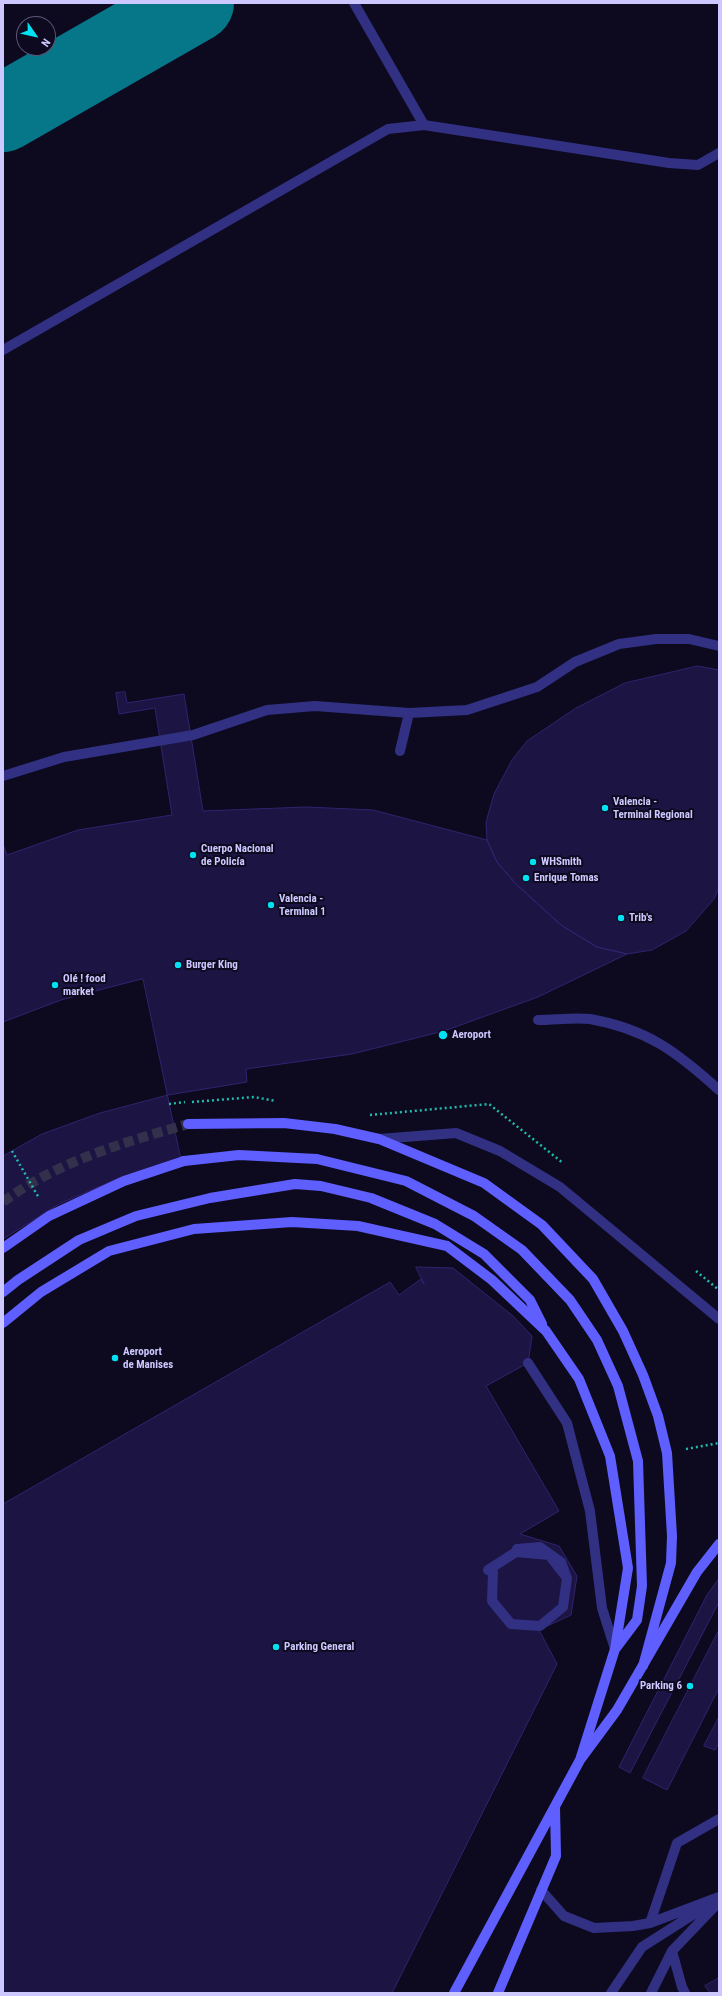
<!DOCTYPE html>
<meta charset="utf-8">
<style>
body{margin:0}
#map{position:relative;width:722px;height:1996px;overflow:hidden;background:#0d0a1f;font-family:"Roboto Condensed",sans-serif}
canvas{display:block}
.frame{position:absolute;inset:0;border:4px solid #cdc8ff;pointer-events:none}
.north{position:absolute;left:16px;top:16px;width:40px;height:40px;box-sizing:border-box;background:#0d0a1f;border:1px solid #5a5679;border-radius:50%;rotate:124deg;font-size:11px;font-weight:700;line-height:16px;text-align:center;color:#cdc8ff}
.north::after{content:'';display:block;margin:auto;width:14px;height:18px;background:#00e1f3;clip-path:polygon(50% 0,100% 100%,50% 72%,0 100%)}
</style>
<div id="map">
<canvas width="722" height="1996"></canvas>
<div class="frame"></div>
<div class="north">N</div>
</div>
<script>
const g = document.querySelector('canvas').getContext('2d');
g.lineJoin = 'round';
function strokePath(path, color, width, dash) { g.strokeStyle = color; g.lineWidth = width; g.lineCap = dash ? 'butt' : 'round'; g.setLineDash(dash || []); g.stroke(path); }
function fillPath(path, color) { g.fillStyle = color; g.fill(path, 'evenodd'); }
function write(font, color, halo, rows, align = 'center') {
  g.font = font + ' "Roboto Condensed",sans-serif'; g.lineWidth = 4; g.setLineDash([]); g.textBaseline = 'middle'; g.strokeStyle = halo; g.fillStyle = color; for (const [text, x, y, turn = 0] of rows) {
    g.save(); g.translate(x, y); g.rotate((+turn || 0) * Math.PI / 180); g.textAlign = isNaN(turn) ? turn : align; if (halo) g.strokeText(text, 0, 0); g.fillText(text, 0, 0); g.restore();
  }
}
strokePath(new Path2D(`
 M3 113 195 3`), '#067689', 78);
const building = new Path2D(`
 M698 666 719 670V888L714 899 686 931 652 950 627 954 597 947 561 925 516 884 497 862 487 840 486 822 494 794 512 760 527 741 576 708 625 683Z
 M125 692 127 703 184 694 203 811 306 807 373 810 487 840 497 862 516 884 561 925 597 947 627 954 538 997 444 1031 352 1054 246 1069 247 1082 168 1095 100 1113 42 1134 3 1156V844L7 855 78 830 172 815 155 708 119 714 116 693Z
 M143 979 181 1160 117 1179 59 1204 3 1239V1022L61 1000Z
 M416 1267 453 1268 513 1316 532 1336 528 1363 486 1386 559 1511 520 1534 559 1546 577 1576 571 1615 539 1630 557 1664 392 1993H3V1504L390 1282 399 1295 421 1279 424 1284Z
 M719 1579V1602L630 1773 619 1767 707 1595Z
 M719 1630V1688L667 1790 643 1778Z
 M719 1717V1743L715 1750 704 1746Z
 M719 1978V1993H710L705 1986Z`);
fillPath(building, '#1c1442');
strokePath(building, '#312370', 1);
strokePath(new Path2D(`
 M3 1202C56 1162 125 1142 188 1124`), '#33304c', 10, [10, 5]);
strokePath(new Path2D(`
 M192 1102 254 1097 276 1101
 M169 1104 185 1102
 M370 1115 489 1104 563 1163
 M696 1271 719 1290
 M686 1449 719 1443`), '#20bbad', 2.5, [2, 3]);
strokePath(new Path2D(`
 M354 3 424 125
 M3 350 388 129 424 125 669 163 698 165 719 153
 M400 751 409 713
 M3 776 64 757 193 735 267 710 315 706 409 713 467 710 537 687 575 662 619 644 656 639H689L719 646
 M538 1020C555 1020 574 1017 590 1019 647 1029 677 1052 719 1090
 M379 1139 456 1133 500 1151 560 1187 719 1319
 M528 1363 567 1423 590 1511 602 1608 615 1649
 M517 1549 540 1547 561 1562 566 1576
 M541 1890 564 1916 594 1928 633 1926 650 1923 719 1897
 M650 1923 677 1843 719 1819
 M672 1951 682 1987 685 1993
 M611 1993 642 1947 705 1907
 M651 1993 672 1951 719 1902`), '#313083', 10);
strokePath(new Path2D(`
 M188 1124 284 1123 335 1129 379 1139 484 1183 542 1225 593 1279 623 1331 643 1375 658 1416 667 1453 672 1536 671 1563 643 1666
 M184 1161 239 1155 317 1159 406 1181 474 1216 522 1250 570 1300 597 1340 618 1386 638 1461 642 1586 637 1620 616 1648
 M3 1292 18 1280 79 1240 136 1216 210 1198 295 1184 321 1186 371 1198 435 1224 484 1254 530 1300 542 1324
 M3 1323 41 1292 109 1251 194 1229 292 1222 358 1226 447 1246 492 1280 546 1331 579 1379 610 1456 628 1568 615 1649 580 1760
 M454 1993 580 1760 617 1710 697 1572 719 1544
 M498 1993 556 1856 555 1807`), '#5f5fff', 10);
strokePath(new Path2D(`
 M12 1151 39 1198`), '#20bbad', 2.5, [2, 3]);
strokePath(new Path2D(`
 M488 1570 516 1552 549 1555 567 1578 563 1607 540 1626 511 1624 492 1601 493 1572`), '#313083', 10);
strokePath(new Path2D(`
 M3 1248 49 1216 124 1181 184 1161`), '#5f5fff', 10);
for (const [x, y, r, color] of [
 [605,808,4,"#00e1f3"],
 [193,855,4,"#00e1f3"],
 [533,862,4,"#00e1f3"],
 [526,878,4,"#00e1f3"],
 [271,905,4,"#00e1f3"],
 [621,918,4,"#00e1f3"],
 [178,965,4,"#00e1f3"],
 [55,985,4,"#00e1f3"],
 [443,1035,5,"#00e1f3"],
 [115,1358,4,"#00e1f3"],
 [276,1647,4,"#00e1f3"],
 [690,1686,4,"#00e1f3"]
]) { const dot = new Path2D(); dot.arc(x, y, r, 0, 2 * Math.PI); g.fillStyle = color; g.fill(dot); strokePath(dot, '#0d0a1f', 1.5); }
write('bold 11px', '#cdc8ff', '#0d0a1f', [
 ["Valencia -",613,802],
 ["Terminal Regional",613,815],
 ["Cuerpo Nacional",201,849],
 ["de Policía",201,862],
 ["WHSmith",541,862],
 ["Enrique Tomas",534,878],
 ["Valencia -",279,899],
 ["Terminal 1",279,912],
 ["Trib's",629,918],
 ["Burger King",186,965],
 ["Olé ! food",63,979],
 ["market",63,992],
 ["Aeroport",452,1035],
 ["Aeroport",123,1352],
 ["de Manises",123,1365],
 ["Parking General",284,1647],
 ["Parking 6",682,1686,"right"]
], 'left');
</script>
